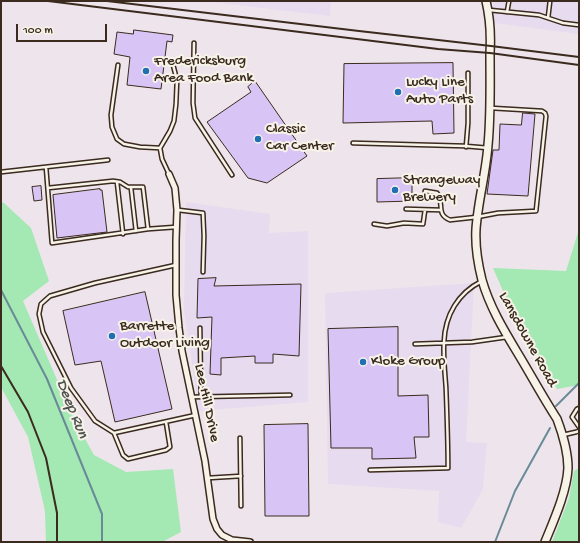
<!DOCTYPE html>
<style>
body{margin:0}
#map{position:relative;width:580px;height:543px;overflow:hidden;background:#eee5ec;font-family:"Gochi Hand",sans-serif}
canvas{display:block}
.frame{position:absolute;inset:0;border:2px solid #3b2a1e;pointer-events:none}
.scale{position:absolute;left:16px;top:24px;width:91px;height:18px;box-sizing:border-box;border:2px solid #3b2a1e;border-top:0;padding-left:5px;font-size:12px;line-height:14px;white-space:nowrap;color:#3b2a1e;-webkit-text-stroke:3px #f7f3e8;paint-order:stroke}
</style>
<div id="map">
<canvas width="580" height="543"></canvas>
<div class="frame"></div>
<div class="scale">100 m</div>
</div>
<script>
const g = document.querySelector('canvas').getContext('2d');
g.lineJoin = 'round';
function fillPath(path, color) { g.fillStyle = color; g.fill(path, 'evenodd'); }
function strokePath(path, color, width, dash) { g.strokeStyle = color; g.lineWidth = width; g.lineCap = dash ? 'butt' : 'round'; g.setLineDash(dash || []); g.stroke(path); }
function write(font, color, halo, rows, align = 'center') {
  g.font = font + ' "Gochi Hand",sans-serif'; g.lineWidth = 4; g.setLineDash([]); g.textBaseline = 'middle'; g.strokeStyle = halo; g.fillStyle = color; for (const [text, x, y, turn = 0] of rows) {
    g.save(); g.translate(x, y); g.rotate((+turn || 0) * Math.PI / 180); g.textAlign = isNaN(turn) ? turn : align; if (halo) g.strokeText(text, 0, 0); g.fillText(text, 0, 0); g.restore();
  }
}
fillPath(new Path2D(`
 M203 1H331L330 16Z
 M493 1H579V34L494 23Z
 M186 202 270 214 269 233 308 231V402L199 411 184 310Z
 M474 283 466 442 487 443 483 489 461 528 438 522 439 491 328 484 325 293Z`), '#e7dbef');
fillPath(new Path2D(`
 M1 202 4 203 31 228 49 281 23 301 74 419 94 455 126 472 173 469 181 532 162 542H46L45 511 28 437 1 387Z
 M579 229V385L557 389 513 314 493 268 566 271Z
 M579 468V542H552L569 498 574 471Z`), '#a4e8b3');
strokePath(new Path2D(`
 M1 290 47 379 102 514V542
 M556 406 579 383
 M495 542 515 491 550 428`), '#698a97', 2);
const building = new Path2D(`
 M134 30 173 35 172 42 167 41 161 89 127 85 130 57 114 54 117 32 133 34Z
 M453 63 454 133 433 134 432 121 343 123 344 64Z
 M255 81 307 156 267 183 248 178 207 122 251 92 248 87Z
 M523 113 535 114 528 196 487 194 493 150H499L500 124 521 125Z
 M412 178V201L377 202V179Z
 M41 186 42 200 34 201 32 187Z
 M100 189V190H102L107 232 57 238 53 195Z
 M216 278 214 286 301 284 299 356 273 354V363H255V356L221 358V375L210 374 212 317 197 318 198 279Z
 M145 292 172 409 115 422 101 361 75 365 63 311Z
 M398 327V396L428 395 429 437H414L416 458 372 459V448H331L328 329Z
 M308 424 309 516H265L264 425Z`);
fillPath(building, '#d8c4f5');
strokePath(building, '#3b2a1e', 1);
const lane = new Path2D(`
 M489 10 539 15 563 23 579 25
 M507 12 509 1
 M548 18 550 1
 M194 43 193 103 195 118 232 175
 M118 65 111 115 112 127 117 139 124 144 140 147 160 148 162 159 169 174
 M353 143 465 146 488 148
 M466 147 468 123V73
 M160 148 170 131 174 121 176 104 177 80 172 61
 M46 167 52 243 148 229 176 227
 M1 172 108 160
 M117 182 123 234
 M48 188 113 181 120 182 128 187H143L148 229
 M131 188 136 231
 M425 191 437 193C445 203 435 214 450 220L477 217 498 213 536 211 546 116 545 113 542 111 491 108
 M406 209 441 210
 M178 210 203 213 204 236 203 272
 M374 224 387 226 404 223 423 224 425 210
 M176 265 95 283 50 296 41 304 39 314 43 332 71 388 95 421 114 433 196 415
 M200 328 201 397
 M415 344 472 342 507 337
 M192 397 290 395
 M579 408 577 409 572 417 579 427
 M114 433 123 455 128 459 166 450 170 447 166 422
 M563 435 576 432 579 431
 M240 438 241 506
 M370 470 448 468C448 442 447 415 446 388 445 373 443 357 444 342 445 315 458 293 482 281
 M208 478 241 476`);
const street = new Path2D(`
 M169 174 175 188 177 210 176 240V295L179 328 182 351 205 461 213 519 217 529 222 535 232 540 250 542`);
const secondary = new Path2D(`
 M486 1C490 18 491 36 490 53 490 84 491 114 488 145 486 173 478 201 476 229 475 246 478 264 482 280 490 308 505 332 520 357 532 377 544 399 557 419 563 435 568 451 568 468 567 491 554 520 545 542`);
strokePath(lane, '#3b2a1e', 5.5);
strokePath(street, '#3b2a1e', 8);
strokePath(secondary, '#3b2a1e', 10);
strokePath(lane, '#f7f3e8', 2.5);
strokePath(street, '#f7f3e8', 5);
strokePath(secondary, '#f7f3e8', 7);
strokePath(new Path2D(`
 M48 1 438 49 490 53 579 65
 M107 1 359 31 491 46 579 57
 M1 366 28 412 46 458 57 513V542`), '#3b2a1e', 2);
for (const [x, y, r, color] of [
 [146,71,4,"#1f6fb2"],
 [398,92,4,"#1f6fb2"],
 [258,139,4,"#1f6fb2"],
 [395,190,4,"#1f6fb2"],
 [112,336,4,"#1f6fb2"],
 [363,362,4,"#1f6fb2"]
]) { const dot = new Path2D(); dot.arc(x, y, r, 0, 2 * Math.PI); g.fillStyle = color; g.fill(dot); strokePath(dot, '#f7f3e8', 1.5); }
write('15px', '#3b2a1e', '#f7f3e8', [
 ["Fredericksburg",154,62],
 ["Area Food Bank",154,79],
 ["Lucky Line",406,83],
 ["Auto Parts",406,100],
 ["Classic",266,130],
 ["Car Center",266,147],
 ["Strangeway",403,181],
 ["Brewery",403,198],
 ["Barrette",120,327],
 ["Outdoor Living",120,344],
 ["Kloke Group",371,362]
], 'left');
write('15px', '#3b2a1e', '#f7f3e8', [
 ["Lansdowne Road",527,340,61],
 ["Lee Hill Drive",206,403,78]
]);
write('italic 16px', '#4e5250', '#f7f3e8', [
 ["Deep Run",71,409,68]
]);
</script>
